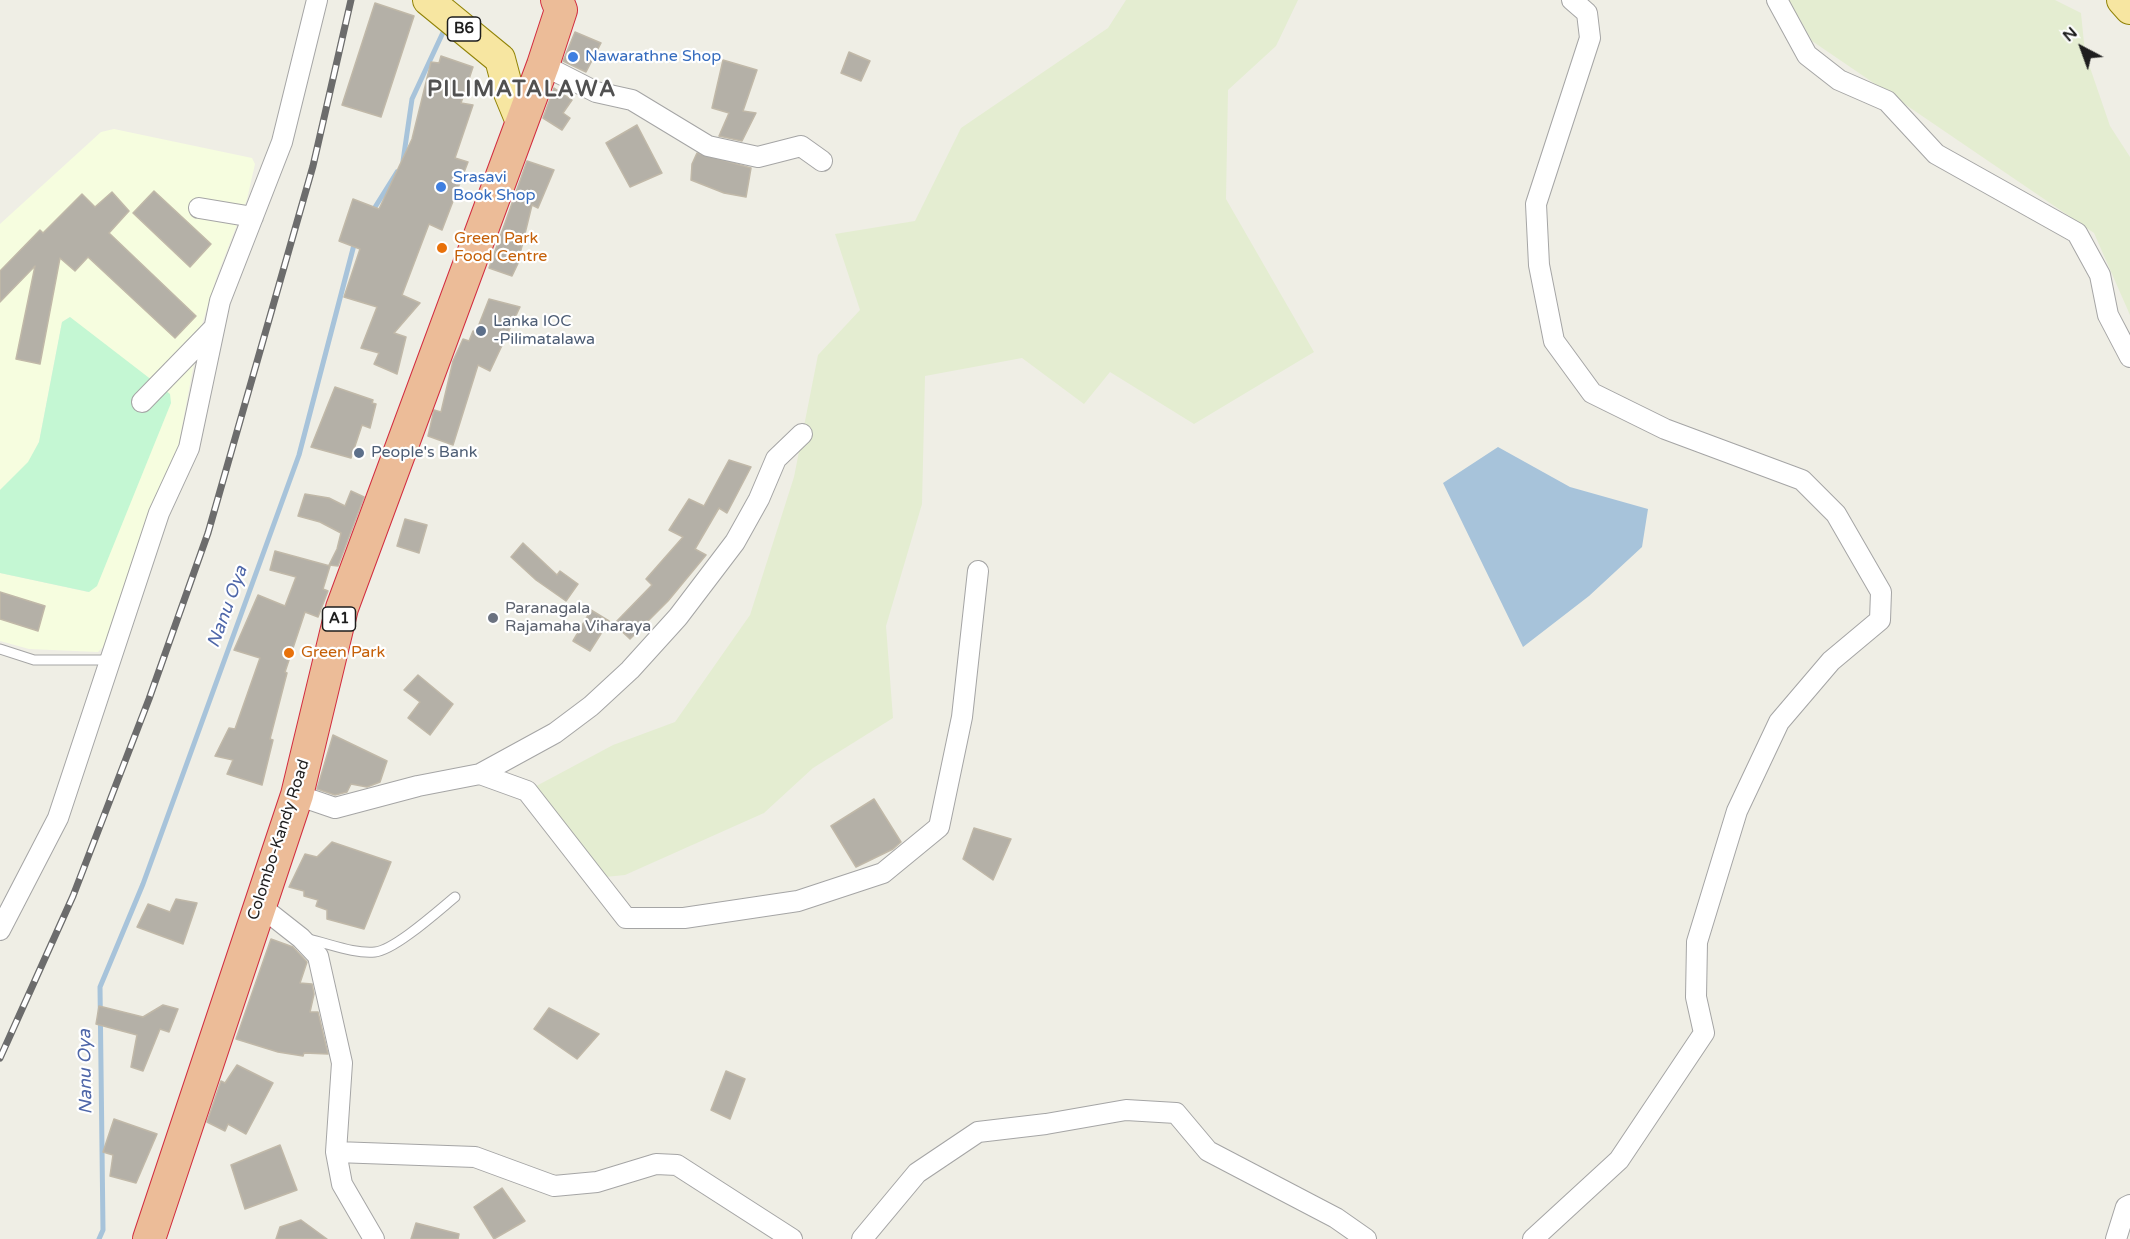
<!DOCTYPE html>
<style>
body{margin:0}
#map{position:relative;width:2130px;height:1239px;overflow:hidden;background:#efeee5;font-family:"Varela Round",sans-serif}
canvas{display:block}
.north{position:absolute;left:2052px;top:18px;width:60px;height:60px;-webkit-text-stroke:4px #fff;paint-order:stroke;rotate:319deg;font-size:16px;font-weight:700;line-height:24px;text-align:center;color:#1e1e1e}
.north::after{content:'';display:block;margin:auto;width:21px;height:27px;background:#1e1e1e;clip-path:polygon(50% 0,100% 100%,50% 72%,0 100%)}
</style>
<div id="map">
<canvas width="2130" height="1239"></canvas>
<div class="north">N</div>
</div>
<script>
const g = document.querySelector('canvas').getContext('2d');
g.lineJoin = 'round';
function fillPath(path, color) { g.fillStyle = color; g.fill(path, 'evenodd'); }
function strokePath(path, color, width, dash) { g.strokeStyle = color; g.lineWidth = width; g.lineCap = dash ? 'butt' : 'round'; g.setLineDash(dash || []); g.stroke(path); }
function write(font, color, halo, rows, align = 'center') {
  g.font = font + ' "Varela Round",sans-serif'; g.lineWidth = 4.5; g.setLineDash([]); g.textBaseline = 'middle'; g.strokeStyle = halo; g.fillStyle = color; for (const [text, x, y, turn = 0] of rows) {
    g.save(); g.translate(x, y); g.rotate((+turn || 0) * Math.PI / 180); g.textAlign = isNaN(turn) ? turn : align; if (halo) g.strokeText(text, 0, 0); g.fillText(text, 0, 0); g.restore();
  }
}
fillPath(new Path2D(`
 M114 129 252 158 255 164 247 199 217 276 200 331 178 448 147 519 105 645 98 652 29 649 0 641V573L88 592 70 317 62 322 39 442 29 462 0 490V224L101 132Z`), '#f6fddf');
fillPath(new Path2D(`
 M1126 0H1298L1276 46 1228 90 1226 199 1314 352 1194 424 1110 372 1084 404 1022 358 925 376 922 504 886 626 893 718 813 768 764 813 625 875 595 878 527 791 613 745 675 722 750 615 794 477 818 355 860 310 835 234 915 221 961 128 1108 28Z
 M1789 0H2055L2081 13 2085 53 2110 126 2130 157V315L2094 233 1812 41Z`), '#e4edd1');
fillPath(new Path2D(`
 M70 317 170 394 171 403 97 586 89 592 0 573V490L28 462 39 442 62 322Z`), '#c4f7d3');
fillPath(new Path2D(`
 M1498 447 1570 487 1648 509 1642 547 1589 596 1523 647 1443 483Z`), '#a7c3da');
strokePath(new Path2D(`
 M403 161 412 99 446 26
 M372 212 397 172
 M99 1239 103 1230 100 987 143 884 299 455 355 241`), '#a7c3da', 5);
const building = new Path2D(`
 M375 3 414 16 381 117 342 105Z
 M575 32 601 43 586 72 563 61Z
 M849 52 870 61 861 81 841 73Z
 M441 56 473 67 461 103 473 105 455 158 468 162 442 230 429 224 402 295 420 303 394 333 406 337 397 374 374 364 379 353 361 348 377 307 344 297 360 249 339 241 353 199 379 209 412 139 431 62 439 63Z
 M723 60 757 70 743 111 756 113 742 141 719 136 729 113 712 108Z
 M554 88 572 100 563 113 570 118 562 130 543 118Z
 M637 125 662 173 630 187 606 143Z
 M697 153 751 168 746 197 724 193 691 180 692 164Z
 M527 161 554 170 538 208 532 205 520 254 522 255 512 276 489 268Z
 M154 191 211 244 190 267 133 213Z
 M112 192 129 211 109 233 196 316 175 338 88 257 75 271 60 258 40 364 16 359 35 266 0 302V271L40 230 43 233 82 194 95 207Z
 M489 299 520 307 490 371 478 365 453 445 428 436 434 410 441 412 453 361 463 339 469 341 473 331 476 332Z
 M335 387 373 400 372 403 376 404 370 428 362 425 351 458 311 447Z
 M729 460 751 467 727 513 719 508 695 549 706 555 668 601 630 639 614 624 652 585 646 579 683 537 669 530 689 499 704 506Z
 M351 491 364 497 338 566 329 565 337 549 341 533 320 522 298 516 305 494 329 498 345 506Z
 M405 519 427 525 419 553 397 546Z
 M523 543 557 575 560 571 578 584 566 601 536 580 511 557Z
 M275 551 330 566 323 589 328 591 318 617 305 612 285 672 287 673 270 739 273 740 262 785 227 774 233 760 215 756 229 728 235 729 260 658 234 650 258 595 285 606 296 577 270 570Z
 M0 592 45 606 38 631 0 619Z
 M591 610 609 621 590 651 573 641Z
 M418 675 453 704 430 735 408 718 420 702 404 690Z
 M333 735 387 761 380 782 367 787 351 784 347 792 335 795 317 789Z
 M874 799 901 842 893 849 856 867 831 826Z
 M974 828 1011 839 993 880 963 859Z
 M332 842 391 862 364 929 327 919V910L316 906 318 900 304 896V891L289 887 305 854 317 857Z
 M176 899 197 903 183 944 137 927 148 904 170 912Z
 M271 939 293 947 307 962 300 983 312 984 314 994 310 1012H318L328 1054 304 1053 303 1056 278 1052 236 1039Z
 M163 1005 178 1009 169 1032 160 1029 143 1071 131 1067 137 1035 96 1024 99 1006 143 1017Z
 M549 1008 599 1034 577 1059 534 1029Z
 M237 1065 273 1083 246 1134 228 1124 225 1131 207 1122 221 1081 225 1083Z
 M726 1071 745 1079 730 1119 711 1110Z
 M114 1119 157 1134 136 1183 110 1176 113 1155 103 1152Z
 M280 1145 297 1190 245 1209 231 1165Z
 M502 1188 525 1221 494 1239 474 1207Z
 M301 1220 327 1239H276L280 1227Z
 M416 1223 459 1234 458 1239H411Z`);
fillPath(building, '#b4b0a7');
strokePath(building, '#c0b8a8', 1.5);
const service = new Path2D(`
 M0 649 34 660H110
 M307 939C328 943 353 954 375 952 395 950 439 910 455 897`);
const minor = new Path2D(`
 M1777 0 1807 55 1839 80 1887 101 1936 154 2077 233 2100 275 2108 315 2130 357
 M543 65 596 92 632 100 708 146 758 157 801 146 822 161
 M199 208 253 217
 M142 402 214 328
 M480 774 555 733 591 706 630 670 678 617 735 542 759 499 776 459 802 434
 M297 795 335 808 418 786 480 774 527 791 626 918H684L798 901 883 873 939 827 962 717 978 571
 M259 905 301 938 318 956 342 1063 336 1152 342 1184 374 1239
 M0 930 58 818 159 513 189 448 220 301 282 142 317 0
 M336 1152 475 1157 554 1186 597 1182 656 1164 677 1165 792 1239
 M862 1239 917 1173 978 1132 1046 1124 1126 1110 1176 1113 1208 1151 1336 1218 1366 1239
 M1533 1239 1619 1160 1704 1033 1696 997 1697 942 1737 811 1779 722 1831 661 1880 620 1881 592 1836 514 1802 480 1665 429 1592 393 1554 341 1539 265 1536 204 1590 38 1587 13 1572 0
 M2116 1239 2126 1207 2130 1205`);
const primary = new Path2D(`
 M428 0 500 59
 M2122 0 2130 9
 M500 59 509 93 521 122`);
const trunk = new Path2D(`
 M149 1239 297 795 342 608 543 65 561 10 557 0`);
strokePath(service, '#a5a5a5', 11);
strokePath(minor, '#a5a5a5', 22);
strokePath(primary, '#918307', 32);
strokePath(trunk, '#d22c3f', 34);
strokePath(service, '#fff', 9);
strokePath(minor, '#fff', 20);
strokePath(primary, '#f7e6a1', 30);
strokePath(trunk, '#ecbc98', 32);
const rail = new Path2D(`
 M0 1058 73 896 149 699 208 533 313 166 351 0`);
strokePath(rail, '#6c6c6c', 7);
strokePath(rail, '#fff', 4.5, [14]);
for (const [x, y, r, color] of [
 [573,57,6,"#3f7fe0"],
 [441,187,6,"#3f7fe0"],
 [442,248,6,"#e8710a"],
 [481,331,6,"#5c6f8a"],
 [359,453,6,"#5c6f8a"],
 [493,618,6,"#6b7280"],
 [289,653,6,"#e8710a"]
]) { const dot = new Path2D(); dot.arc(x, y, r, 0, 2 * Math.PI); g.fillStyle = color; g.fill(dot); strokePath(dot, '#fff', 2); }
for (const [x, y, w] of [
 [464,29,33],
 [339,619,33]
]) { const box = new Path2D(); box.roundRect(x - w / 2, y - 12, w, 24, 4.5); g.fillStyle = '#fff'; g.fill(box); strokePath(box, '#1e1e1e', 1.5); }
write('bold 15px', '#1e1e1e', null, [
 ["B6",464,29],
 ["A1",339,619]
]);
write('16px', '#366cbe', '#fff', [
 ["Nawarathne Shop",585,57],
 ["Srasavi",453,178],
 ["Book Shop",453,196]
], 'left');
write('16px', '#c56008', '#fff', [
 ["Green Park",454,239],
 ["Food Centre",454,257],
 ["Green Park",301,653]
], 'left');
write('16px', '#4e5e75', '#fff', [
 ["Lanka IOC",493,322],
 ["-Pilimatalawa",493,340],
 ["People's Bank",371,453]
], 'left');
write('16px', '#5b616d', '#fff', [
 ["Paranagala",505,609],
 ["Rajamaha Viharaya",505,627]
], 'left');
write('16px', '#1e1e1e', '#fff', [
 ["Colombo-Kandy Road",279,840,-72]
]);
write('italic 18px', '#4f67a9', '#fff', [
 ["Nanu Oya",228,607,-70],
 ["Nanu Oya",86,1072,-91]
]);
g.letterSpacing = '1.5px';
write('bold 22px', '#515151', '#fff', [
 ["PILIMATALAWA",522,90]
]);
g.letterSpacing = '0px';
</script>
